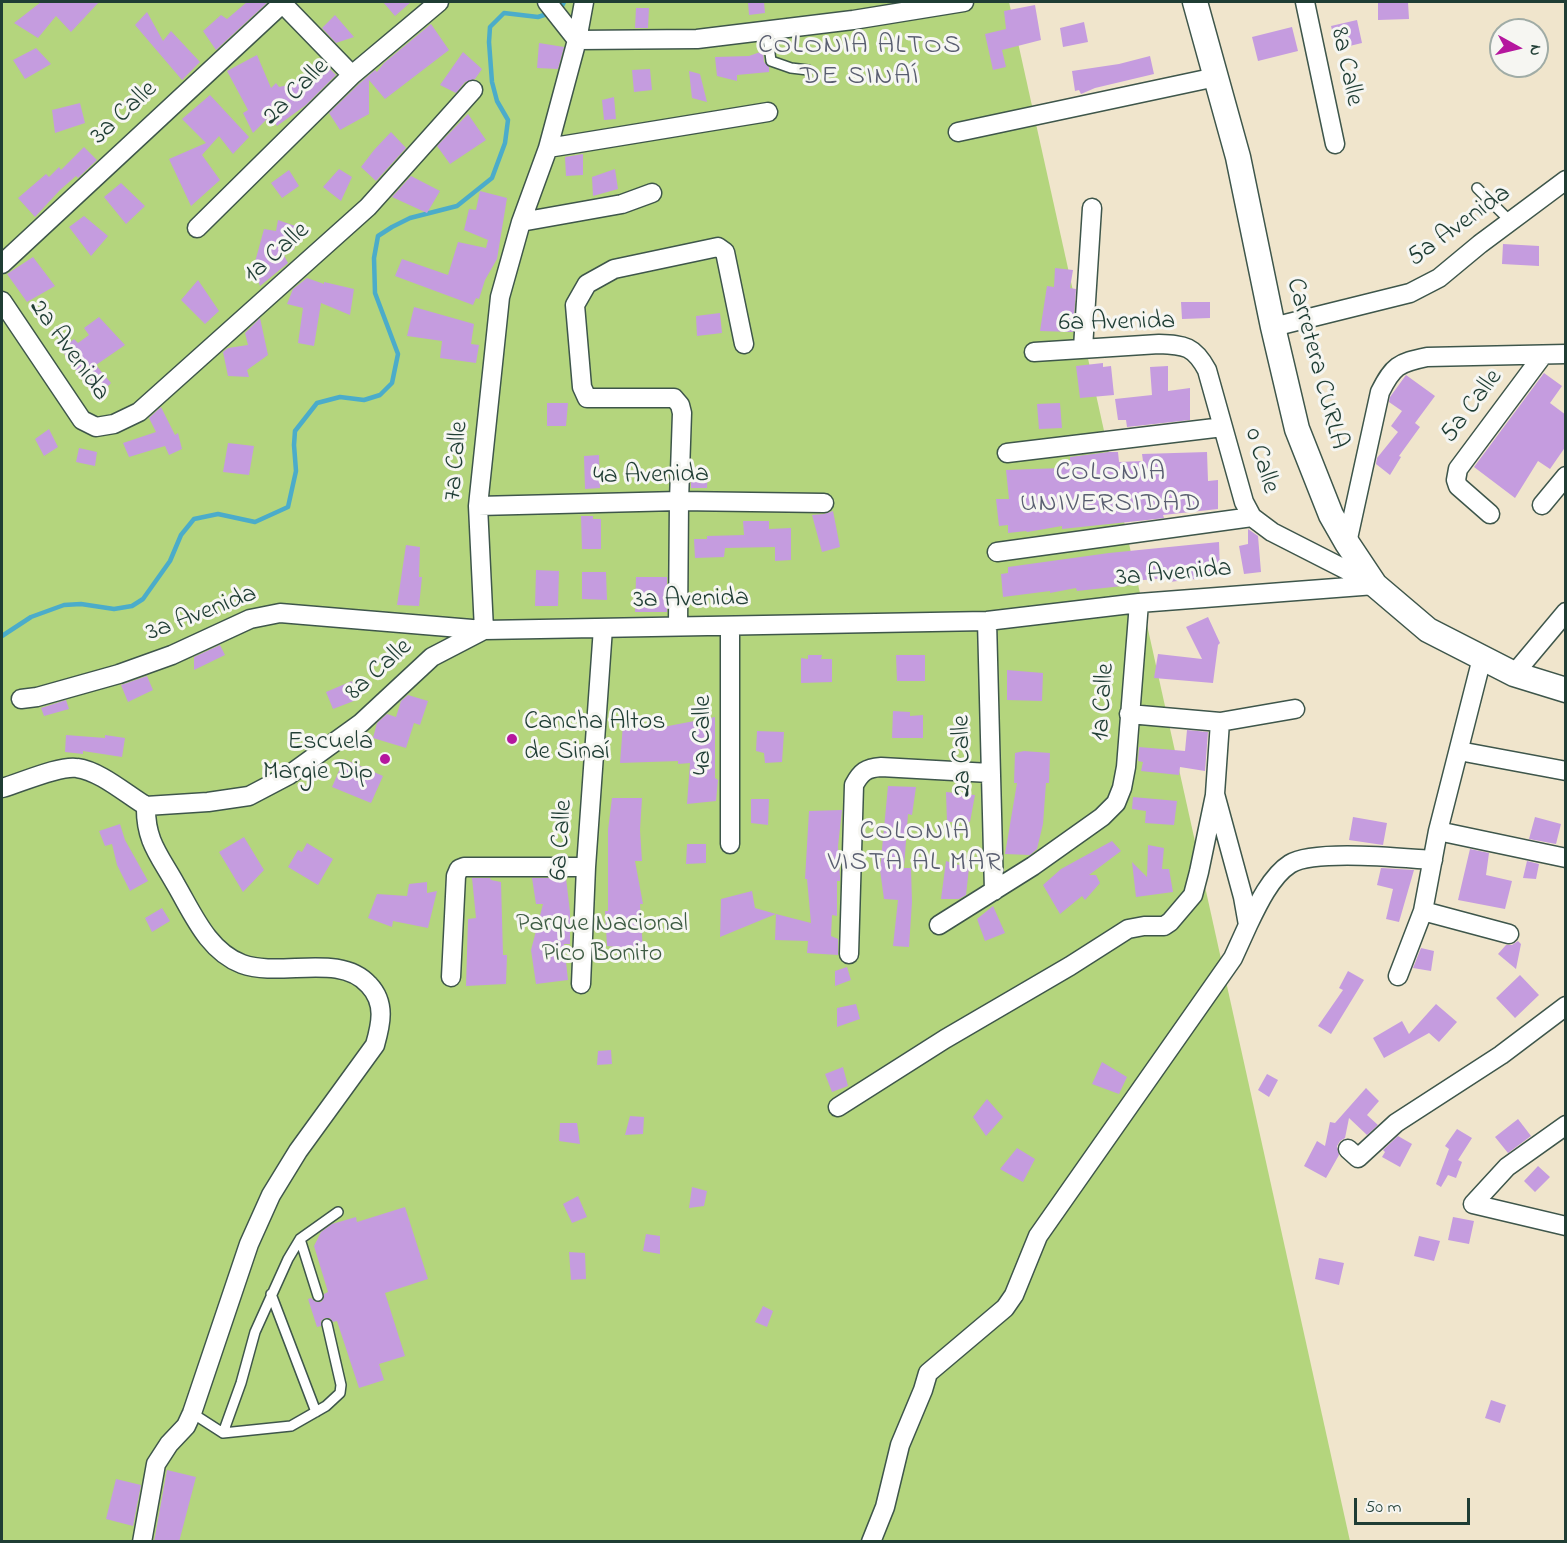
<!DOCTYPE html>
<meta charset="utf-8">
<style>
body{margin:0}
#map{position:relative;width:1567px;height:1543px;overflow:hidden;background:#f0e5cc;font-family:"Indie Flower",sans-serif}
canvas{display:block}
.frame{position:absolute;inset:0;border:3px solid #1f3d34;pointer-events:none}
.north{position:absolute;left:1489px;top:18px;width:60px;height:60px;box-sizing:border-box;background:#f6f6f2;border:2px solid #a0aca6;border-radius:50%;rotate:98deg;font-size:16px;font-weight:700;line-height:24px;text-align:center;color:#1f3d34}
.north::after{content:'';display:block;margin:auto;width:21px;height:27px;background:#b5179e;clip-path:polygon(50% 0,100% 100%,50% 72%,0 100%)}
.scale{position:absolute;left:1354px;top:1498px;width:116px;height:27px;box-sizing:border-box;border:3px solid #1f3d34;border-top:0;padding-left:8px;font-size:18px;line-height:21px;white-space:nowrap;color:#1f3d34;-webkit-text-stroke:4px #f6f6f2;paint-order:stroke}
</style>
<div id="map">
<canvas width="1567" height="1543"></canvas>
<div class="frame"></div>
<div class="north">N</div>
<div class="scale">50 m</div>
</div>
<script>
const g = document.querySelector('canvas').getContext('2d');
g.lineJoin = 'round';
function fillPath(path, color) { g.fillStyle = color; g.fill(path, 'evenodd'); }
function strokePath(path, color, width, dash) { g.strokeStyle = color; g.lineWidth = width; g.lineCap = dash ? 'butt' : 'round'; g.setLineDash(dash || []); g.stroke(path); }
function write(font, color, halo, rows, align = 'center') {
  g.font = font + ' "Indie Flower",sans-serif'; g.lineWidth = 6; g.setLineDash([]); g.textBaseline = 'middle'; g.strokeStyle = halo; g.fillStyle = color; for (const [text, x, y, turn = 0] of rows) {
    g.save(); g.translate(x, y); g.rotate((+turn || 0) * Math.PI / 180); g.textAlign = isNaN(turn) ? turn : align; if (halo) g.strokeText(text, 0, 0); g.fillText(text, 0, 0); g.restore();
  }
}
fillPath(new Path2D(`
 M2 2H1009L1350 1541 2 1542Z`), '#b4d57d');
strokePath(new Path2D(`
 M557 9 562 6 564 2
 M2 636 31 617 64 605 81 604 114 609 132 606 143 599 170 561 181 535 194 519 218 514 255 522 288 507 296 471 294 445 295 431 317 403 340 397 364 400 380 395 392 383 398 354 375 293 374 258 378 236 392 227 410 218 457 206 492 178 505 143 508 120 497 101 492 82 489 42 490 27 504 13 538 17 550 13`), '#4bacca', 4.5);
fillPath(new Path2D(`
 M41 2H99L71 32 56 16 38 38 14 23Z
 M247 2H268L216 50 203 31 221 15 227 19Z
 M383 2H411L395 16Z
 M748 2H764L765 13 749 15Z
 M1378 2H1408L1409 19 1378 20Z
 M1035 5 1041 40 1002 50 1006 67 993 70 985 34 1006 29 1004 11Z
 M636 8H649L648 28H635Z
 M147 12 163 41 171 31 200 62 182 80 135 25Z
 M335 15 354 37 336 43 322 28Z
 M1357 20 1362 43 1337 49 1331 26Z
 M1084 22 1088 42 1063 47 1060 28Z
 M431 24 449 50 385 99 369 80V114L340 130 329 113 360 83 375 70 377 72 384 63Z
 M1292 27 1298 51 1258 61 1252 37Z
 M539 43 564 47 558 69 537 68Z
 M36 48 51 64 25 79 13 60Z
 M763 51 764 62 769 67V72L737 75V81L717 76 715 57 749 56Z
 M463 52 482 69 475 79 465 82 456 93 440 85Z
 M257 55 271 88 276 83 279 87 315 79 310 70 322 61 336 75 306 105 277 126 270 116 253 133 243 113 248 110 227 71Z
 M1150 56 1154 74 1095 88 1081 94 1079 90 1075 91 1072 71 1119 64Z
 M650 69 652 90 634 92 632 70Z
 M689 71 700 74 707 102 692 98Z
 M210 95 249 137 233 154 219 136 202 155 220 180 191 206 169 159 206 143 182 119Z
 M614 97 616 119 604 120 602 100Z
 M80 103 85 123 55 133 52 110Z
 M468 114 486 140 450 164 437 146Z
 M391 132 406 148 376 181 361 167 374 150Z
 M84 147 97 160 78 178 76 176 60 190 35 217 18 198 46 174 49 177 59 167 61 170Z
 M583 154V175L566 176 565 157Z
 M339 169 352 177 341 201 323 187Z
 M615 169 618 189 593 196 592 177Z
 M289 170 299 186 282 198 271 183Z
 M411 176 440 191 427 213 392 197Z
 M121 183 145 206 126 224 104 197Z
 M480 191 507 198 497 259 485 280 479 299 476 298 473 305 395 276 402 259 448 275 458 242 486 248 488 240 464 230 469 209 476 210Z
 M84 216 108 236 91 256 69 227Z
 M278 220 298 227 294 250 280 248 288 263 260 286 251 263 255 262 264 229 276 231Z
 M1503 244 1539 246V266L1502 264Z
 M33 257 55 286 27 302 7 274Z
 M1055 268 1073 270 1070 288 1076 289 1073 332 1040 331 1047 286 1054 287Z
 M307 278 324 284V282L354 289 350 315 321 303 314 346 298 343 303 308 287 304 293 289Z
 M198 280 219 311 205 324 181 300Z
 M1181 302H1210V318L1182 319Z
 M414 307 474 324 471 344 479 345 476 363 440 358 442 341 407 336Z
 M720 313 722 333 697 336 696 316Z
 M99 317 125 345 96 365 111 383 99 395 84 368 78 373 64 354 72 348 69 343 74 339 78 343 89 335 84 328Z
 M260 318 268 355 247 370 249 377 228 376 223 352 228 348 248 345 245 333Z
 M1103 363V367L1111 366 1114 395 1080 398 1076 366Z
 M1168 366V391L1190 388V420L1127 427 1126 420H1118L1115 399 1152 395 1150 367Z
 M1544 373 1562 386 1550 403 1566 415V446L1550 469 1538 461 1515 498 1474 467Z
 M1406 375 1435 396 1415 423 1420 427 1399 456 1401 457 1390 475 1376 464 1377 458 1398 432 1391 426 1402 411 1389 402 1390 397Z
 M547 403H568L566 426H547Z
 M1060 403 1062 428 1039 429 1037 404Z
 M161 407 175 435 178 433 182 449 169 455 165 446 129 457 123 443 156 432 149 418Z
 M49 429 58 447 44 456 35 439Z
 M228 443 254 446 249 475 223 472Z
 M79 448 97 452 95 466 76 462Z
 M1109 452H1118L1119 462 1143 461 1142 454 1207 452 1208 481 1218 480V509L1163 515 1164 518 1147 520 1062 529V526L1027 532 1026 531 1008 533V525L999 526 996 499H1009L1006 470 1062 468 1061 464 1070 463V457Z
 M599 455 600 488 585 489 584 456Z
 M691 471H708L707 488H691Z
 M833 511 840 547 822 552 812 515 824 514Z
 M581 516H593V519H601V549H582Z
 M743 521H769V529L791 528V560L775 561V547L725 548 724 557 695 558 694 539H707V536L744 535Z
 M1248 529 1258 536 1261 572 1244 574 1239 546 1248 544Z
 M1219 542 1220 571 1204 573V578L1169 582V578L1131 581V585L1077 591 1076 588 1050 593V591L1003 597 1001 574 1008 573V567L1109 553Z
 M406 545 420 547 419 577H422L419 606 397 605Z
 M536 570 559 571 558 606H535Z
 M582 572H606L607 600 582 599Z
 M636 577H667V612H635Z
 M1208 617 1220 643 1218 645 1213 683 1154 678 1158 654 1202 659 1186 627Z
 M220 645 225 655 194 670V657Z
 M808 655H822L821 659H832V682L801 683V658L808 659Z
 M896 655H925V681H897Z
 M1007 670 1043 673 1042 701 1007 700Z
 M147 676 153 690 128 702 121 685Z
 M352 681 359 699 333 709 326 692Z
 M408 695 428 701 420 725 414 723 406 748 373 738 377 723 387 714 396 717 401 701Z
 M66 700 69 709 44 716 41 708Z
 M893 711 910 712V716L923 715V738H892Z
 M715 717V778L718 780 716 801 687 804 690 763 678 764V761L620 763 623 724H659L658 728Z
 M1187 730 1208 732 1205 771 1180 767 1179 775 1141 771 1143 762 1138 761 1139 747 1185 751Z
 M757 731 784 732 782 762 765 763 764 753 756 751Z
 M66 735 105 738V735L125 738 122 757 83 751V754L65 752Z
 M1024 751 1050 753 1049 783H1046L1043 824 1037 849 1030 855 1005 854 1017 783H1014L1015 753Z
 M344 759 383 776 371 803 332 787Z
 M888 786 916 787 912 815 908 814 904 868H911L912 902 909 947 893 946 898 900 884 899 880 870Z
 M946 792 975 795 970 822H947Z
 M1133 797 1177 801 1174 825 1145 823 1146 811 1132 809Z
 M612 798H642L640 830 642 861H635L643 904H640L643 950 607 946 605 911H608V830Z
 M751 799H769L768 825 751 823Z
 M842 810 838 846 840 877V881H837V916L832 915 831 936 838 939V955L807 953 808 941 775 940 776 914 811 923 807 879H805L809 811Z
 M1353 817 1387 823 1383 845 1349 840Z
 M1535 817 1561 824 1556 844 1529 839Z
 M120 824 125 840 148 881 130 891 117 865 112 844 105 846 99 831Z
 M244 837 264 870 243 892 219 852Z
 M1112 841 1121 851 1089 875H1096L1100 883 1085 900 1082 896 1060 914 1043 885 1061 869Z
 M307 843 333 859 318 885 288 867 298 850 302 852Z
 M687 844H706V863L686 864Z
 M1148 845 1164 848 1162 869H1169L1173 892 1136 897 1132 862 1147 877Z
 M1470 849 1489 853 1486 875 1512 881 1505 909 1458 900Z
 M946 861 969 868 966 895 959 899H941Z
 M1527 861 1539 864 1536 879 1523 878Z
 M1381 868 1414 870 1399 922 1386 919 1393 889 1377 885Z
 M472 878H490L491 880 501 882 503 955H507L506 984 466 986 468 919 476 918Z
 M532 878H566L570 912V944H564L568 980 536 984 531 950 543 904H536Z
 M427 882V893L437 891 428 928 393 921 392 927 368 918 377 894 407 896 409 884Z
 M752 891 755 908 776 914 720 937 721 899Z
 M993 906 1005 933 985 941 977 919Z
 M162 908 170 921 152 932 145 918Z
 M1518 941 1521 944 1516 969 1498 954 1506 945H1512Z
 M1421 948 1434 951 1431 971 1413 968Z
 M847 967 851 980 835 986V971Z
 M1348 971 1364 980 1331 1034 1318 1026 1343 990 1339 988Z
 M1520 975 1539 995 1515 1018 1496 998Z
 M856 1004 860 1019 837 1027V1008Z
 M1436 1004 1457 1022 1439 1042 1429 1033 1384 1058 1373 1038 1402 1021 1409 1034Z
 M611 1050 612 1064 597 1065 598 1051Z
 M1102 1062 1127 1077 1119 1094 1092 1084Z
 M843 1067 848 1086 832 1092 825 1074Z
 M1267 1074 1278 1080 1269 1097 1258 1090Z
 M1366 1088 1379 1101 1367 1115 1378 1125 1367 1135 1349 1118 1345 1138 1340 1141 1337 1146 1339 1155 1326 1178 1304 1166 1317 1141 1325 1146 1330 1122 1335 1123Z
 M987 1099 1003 1117 986 1136 973 1117Z
 M630 1116 644 1117 643 1134 625 1135Z
 M1518 1119 1531 1136 1508 1153 1495 1137Z
 M560 1123H577L580 1144 559 1141Z
 M1457 1129 1472 1138 1458 1160 1462 1162 1456 1178 1448 1175 1441 1187 1436 1184 1449 1149 1445 1146Z
 M1398 1136 1412 1144 1400 1167 1382 1157 1385 1152 1383 1150Z
 M1017 1148 1035 1159 1023 1182 1000 1169Z
 M1538 1166 1550 1177 1535 1192 1524 1181Z
 M692 1187 707 1191 704 1206 689 1208Z
 M578 1196 587 1217 572 1223 563 1204Z
 M405 1207 428 1279 385 1293 405 1356 379 1364 384 1380 359 1388 337 1321 333 1322 330 1318H325L321 1321V1326L317 1327 308 1299 311 1298 316 1302H321L324 1298V1294L328 1292 314 1246 321 1232 332 1224 356 1217 357 1222Z
 M1453 1217 1474 1221 1469 1244 1448 1240Z
 M646 1234 660 1236V1254L643 1251Z
 M1419 1236 1440 1241 1434 1261 1414 1256Z
 M569 1252 585 1253 586 1279 571 1280Z
 M1319 1258 1344 1263 1339 1285 1315 1279Z
 M763 1306 773 1311 767 1327 755 1322Z
 M1491 1400 1506 1405 1500 1423 1485 1418Z
 M167 1470 196 1477 179 1542H154Z
 M116 1479 141 1485 133 1526 106 1519Z`), '#c59cdf');
const lane = new Path2D(`
 M767 30 771 61 791 68 808 70
 M1477 188 1511 222
 M300 1239 318 1296
 M271 1294 316 1412
 M192 1413 223 1433 291 1426 326 1406 340 1393 341 1385 327 1324
 M223 1433 241 1383 255 1332 288 1259 300 1239 338 1212`);
const street = new Path2D(`
 M281 2 352 75
 M547 2 577 40
 M1305 2 1335 144
 M577 40 697 39 853 20 964 2
 M958 132 1216 77
 M548 148 768 112
 M521 222 622 204 652 193
 M197 228 352 75 439 2
 M2 264 284 2
 M2 301 82 420 96 427 114 424 139 412 368 207 473 90
 M1273 327 1410 293 1439 278 1480 244 1566 180
 M1083 348 1092 208
 M1034 352 1159 344C1185 345 1194 346 1207 370L1244 502 1252 517 1272 532 1374 584
 M1007 453 1223 427
 M1542 505 1566 476
 M478 506 679 501 824 503
 M1490 514 1458 486 1456 480 1458 469 1543 355
 M1347 543 1380 392C1393 366 1398 363 1427 357L1566 354
 M997 552 1252 517
 M987 621 994 891
 M678 626 679 501 682 413 680 405 674 398H587L582 387 575 305 587 284 614 269 718 247 725 252 744 344
 M730 626V844
 M484 630 478 506 500 297 521 222 548 148 577 40 584 2
 M1514 674 1566 612
 M21 699 37 697 119 674 172 655 250 619 280 613 484 630 987 621 1139 603 1375 585
 M1129 714 1220 722 1295 709
 M1459 751 1566 771
 M2 788C20 783 60 765 77 768 100 771 126 794 146 806 145 841 160 856 176 885 193 914 208 951 242 964 281 978 340 952 369 985 386 1003 381 1024 375 1045L298 1151 271 1195 249 1244 192 1413 186 1426 169 1444 156 1464 142 1542
 M146 806 208 802 249 796 289 775 361 723 432 657 484 630
 M1438 831 1566 858
 M1423 911 1509 934
 M939 925 1033 866 1102 817 1116 803 1122 788 1126 767 1139 603
 M1248 925C1257 906 1271 876 1290 864 1314 849 1401 858 1433 860
 M849 954 854 785C861 772 866 768 881 767L990 773
 M1398 976 1423 911 1438 831 1482 658
 M451 977 456 876 459 869 464 867H586
 M581 984 586 867 603 628
 M838 1107 945 1039 1070 966 1128 929 1144 926H1164L1170 922 1193 895 1199 872 1215 795
 M1566 1125 1507 1167 1473 1204 1566 1226
 M1348 1149 1358 1158 1396 1123 1501 1055 1566 1006
 M871 1542 885 1507 900 1445 923 1390 928 1373 1005 1308 1014 1295 1038 1236 1233 958 1248 925 1243 897 1215 794 1220 722`);
const secondary = new Path2D(`
 M1195 2 1238 157 1273 327 1297 429 1331 515 1347 543 1375 585 1428 630 1514 674 1566 690`);
strokePath(lane, '#3e564b', 12);
strokePath(street, '#3e564b', 21);
strokePath(secondary, '#3e564b', 27);
strokePath(lane, '#fff', 9);
strokePath(street, '#fff', 18);
strokePath(secondary, '#fff', 24);
for (const [x, y, r, color] of [
 [512,739,6,"#b5179e"],
 [385,759,6,"#b5179e"]
]) { const dot = new Path2D(); dot.arc(x, y, r, 0, 2 * Math.PI); g.fillStyle = color; g.fill(dot); strokePath(dot, '#f6f6f2', 2); }
write('26px', '#1f3d34', '#f6f6f2', [
 ["8a Calle",1345,67,78],
 ["2a Calle",297,93,-45],
 ["3a Calle",125,114,-43],
 ["5a Avenida",1460,227,-36],
 ["1a Calle",278,254,-42],
 ["6a Avenida",1117,324,-1],
 ["2a Avenida",68,351,54],
 ["Carretera CURLA",1315,364,75],
 ["5a Calle",1473,407,-53],
 ["7a Calle",458,461,-85],
 ["0 Calle",1260,461,73],
 ["4a Avenida",651,477,-1],
 ["3a Avenida",1174,575,-5],
 ["3a Avenida",691,601,-1],
 ["3a Avenida",202,615,-21],
 ["8a Calle",380,671,-42],
 ["1a Calle",1105,702,-86],
 ["4a Calle",705,735,-90],
 ["2a Calle",964,756,-91],
 ["6a Calle",563,840,-86]
]);
write('26px', '#1f3d34', '#f6f6f2', [
 ["Cancha Altos",524,724],
 ["de Sinaí",524,754],
 ["Escuela",373,744,"right"],
 ["Margie Dip",373,774,"right"]
], 'left');
write('26px', '#3d5b43', '#f6f6f2', [
 ["Parque Nacional",602,926],
 ["Pico Bonito",602,956]
]);
g.letterSpacing = '1.5px';
write('27px', '#595e70', '#f6f6f2', [
 ["COLONIA ALTOS",860,48],
 ["DE SINAÍ",860,79],
 ["COLONIA",1111,475],
 ["UNIVERSIDAD",1111,506],
 ["COLONIA",915,834],
 ["VISTA AL MAR",915,865]
]);
g.letterSpacing = '0px';
</script>
